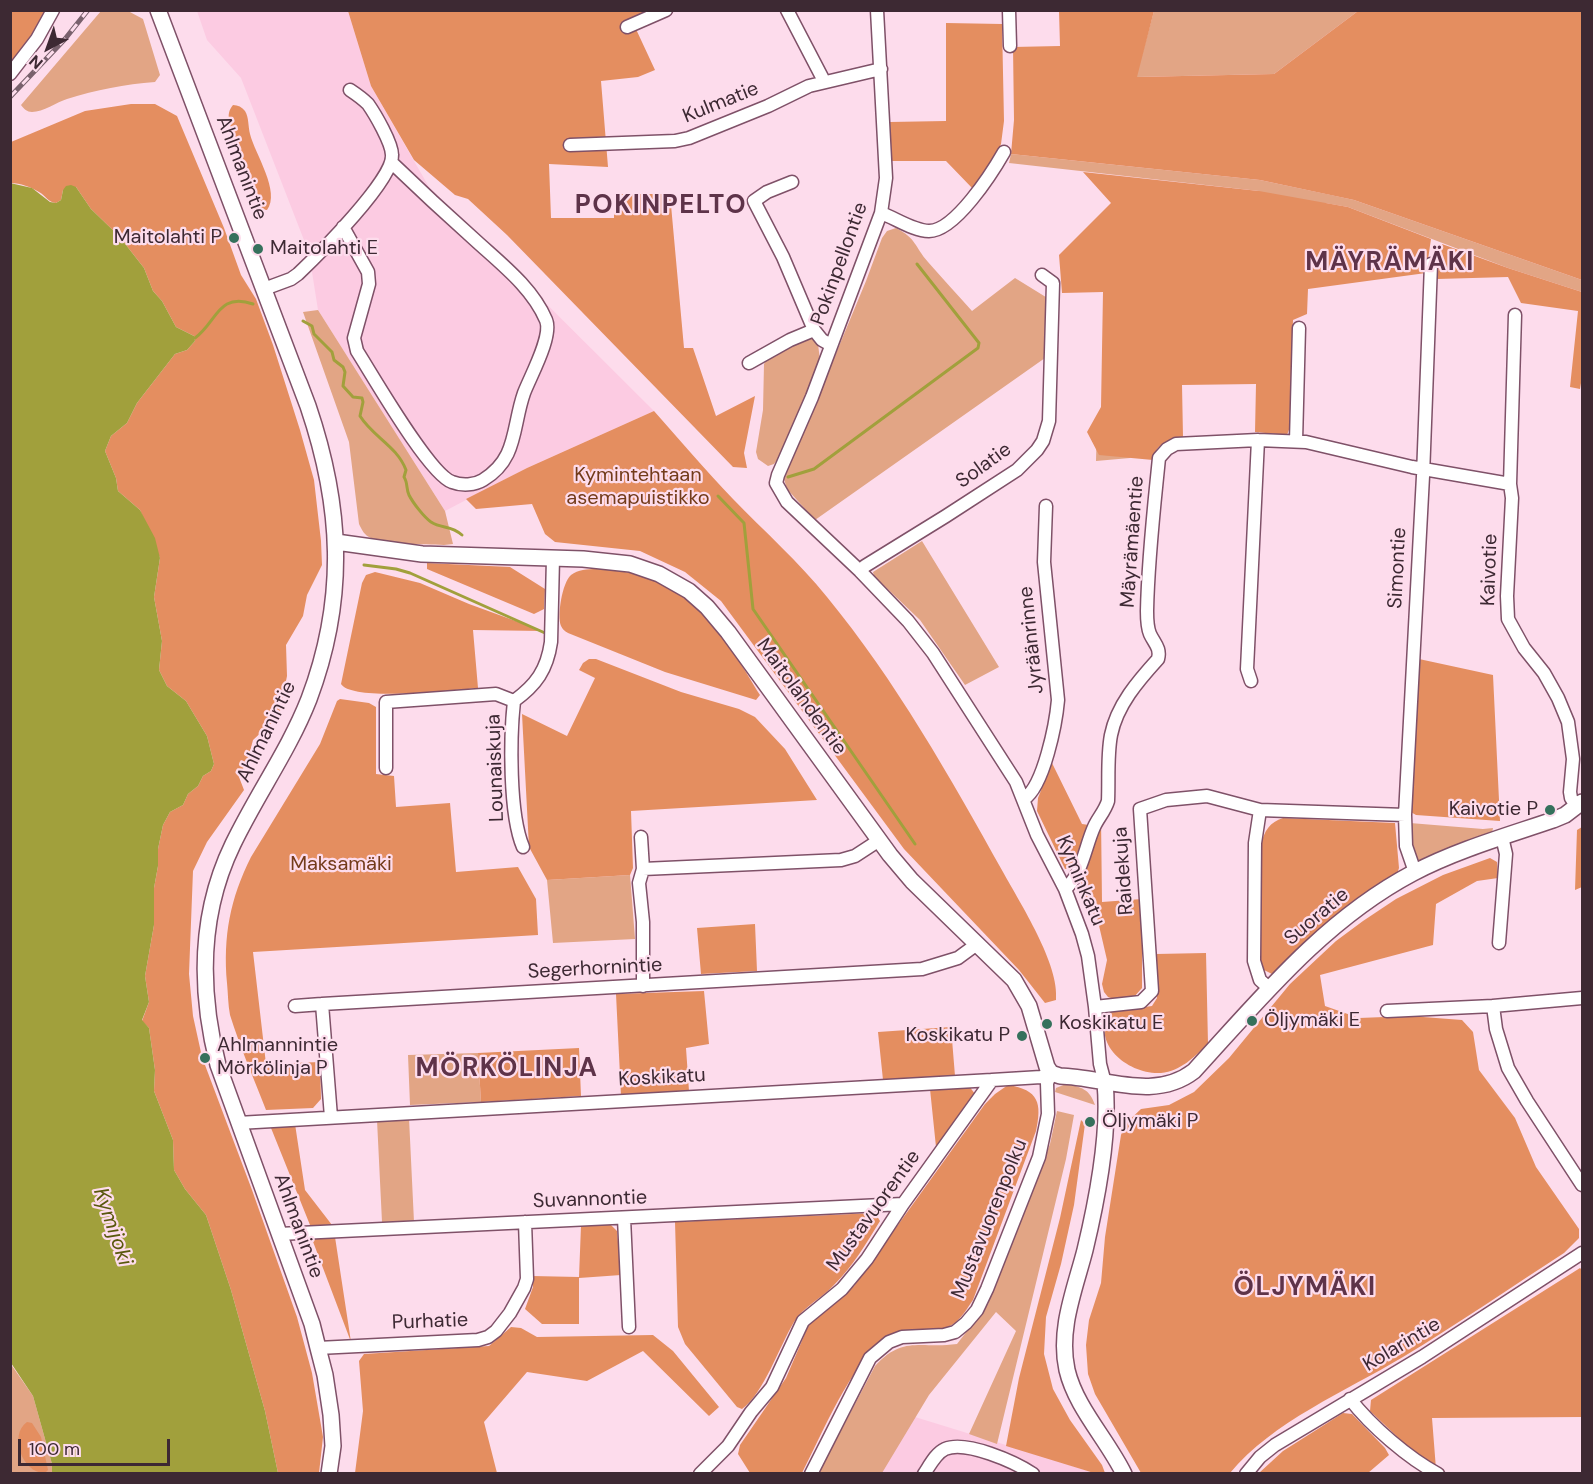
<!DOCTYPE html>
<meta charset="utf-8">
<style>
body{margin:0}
#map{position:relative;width:1593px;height:1484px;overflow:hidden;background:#fddcec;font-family:"DM Sans",sans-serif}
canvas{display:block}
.frame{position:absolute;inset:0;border:12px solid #3d2933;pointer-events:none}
.north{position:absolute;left:18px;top:18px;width:60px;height:60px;-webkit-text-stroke:4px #fddcec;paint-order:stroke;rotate:221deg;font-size:16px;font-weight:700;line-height:24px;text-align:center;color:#3d2933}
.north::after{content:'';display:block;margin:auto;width:21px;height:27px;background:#3d2933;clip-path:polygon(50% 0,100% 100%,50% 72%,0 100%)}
.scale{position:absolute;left:18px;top:1439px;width:152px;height:27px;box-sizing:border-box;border:3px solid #3d2933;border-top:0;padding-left:8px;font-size:18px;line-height:21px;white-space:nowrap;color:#3d2933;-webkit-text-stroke:4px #fddcec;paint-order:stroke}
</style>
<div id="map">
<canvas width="1593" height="1484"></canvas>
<div class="frame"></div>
<div class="north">N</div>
<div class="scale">100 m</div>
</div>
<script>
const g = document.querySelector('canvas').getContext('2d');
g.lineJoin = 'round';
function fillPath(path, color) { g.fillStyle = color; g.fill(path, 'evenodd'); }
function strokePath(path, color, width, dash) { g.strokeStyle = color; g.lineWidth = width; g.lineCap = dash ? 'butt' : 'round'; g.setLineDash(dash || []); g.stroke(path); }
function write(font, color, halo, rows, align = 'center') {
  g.font = font + ' "DM Sans",sans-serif'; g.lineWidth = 4.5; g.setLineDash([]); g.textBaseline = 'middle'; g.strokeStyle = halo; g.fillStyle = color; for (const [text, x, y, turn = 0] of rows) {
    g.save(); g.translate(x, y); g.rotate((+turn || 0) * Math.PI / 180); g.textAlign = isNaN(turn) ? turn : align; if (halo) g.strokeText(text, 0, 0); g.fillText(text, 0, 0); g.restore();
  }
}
fillPath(new Path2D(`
 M197 11H348L371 86 429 187 654 411 527 468 445 511 318 310 309 253 241 78 207 40Z
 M889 1409 1032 1453 1094 1473 836 1474Z`), '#fccbe2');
fillPath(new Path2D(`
 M101 11H128L143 19 160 75 155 82C125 84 96 90 67 99 57 102 43 112 32 112 27 112 24 109 21 105Z
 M1154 11H1358L1274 74 1136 77Z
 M1011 154 1260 180 1331 195 1354 200 1582 280V292L1508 268 1348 207 1325 203 1263 268 1130 458 1096 461 1097 422 1259 191 1009 163Z
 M896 228C917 239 914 246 928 262 942 278 957 294 972 311L1015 278 1049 299 1045 358 815 520 787 489 784 479 866 281 882 238 887 231Z
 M318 310 445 511 453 544 444 545C424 544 389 545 371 538 364 535 362 530 359 524L349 442 303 312Z
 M811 337 818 344 820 360 780 456 774 464 768 466 758 459 756 452 763 410 764 364C770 354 799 339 811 337Z
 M922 541 999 667 965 685 920 620 874 576 873 572Z
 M1410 823 1483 829 1493 828 1492 833 1420 864 1413 860Z
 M630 875 635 939 553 943 547 880Z
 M478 1053 481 1102 410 1105 408 1055Z
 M1066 1084C1081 1087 1090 1089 1095 1105L1055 1092 1056 1088Z
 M1057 1111 1074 1115 1066 1159 997 1444 969 1434 1016 1331 996 1312 929 1395 882 1473 818 1474 875 1366C903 1335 921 1349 957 1344L988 1304 1050 1144Z
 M409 1118 414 1222H382L377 1120Z
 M10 1363 33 1396 52 1464V1473H11Z`), '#e2a585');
fillPath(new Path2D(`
 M11 10 45 11 32 34 11 62Z
 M348 11H650L635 27 655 70 638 77 601 81 608 167 549 164 551 218H614V194H670L684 348H693L716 416 755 396 744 453 747 468 733 467 507 235 468 199 455 195 414 160 371 86Z
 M1059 11H1154L1137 77 1274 74 1358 11H1582V280L1354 200 1260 180 1011 154 1014 120 1013 47 1060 46Z
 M946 23 1002 24 1004 121 1001 144 993 163 974 190 946 161H891L890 122 946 121Z
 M131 104H155L177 116 224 228 241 275 256 299 273 345 300 430 314 480 321 541 322 565 307 595 303 616 286 645 287 676 279 716 253 740 248 759 239 777 244 790 207 842 193 871 189 974 193 1016 202 1057 252 1190 297 1317 312 1373 323 1437 319 1473H278L265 1411 231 1290 206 1215 185 1189 174 1170 173 1140 154 1091 155 1070 149 1028 142 1021 149 1002 145 976 154 925V888L158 866V849L163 825 170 812 183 805 188 794 198 786 203 776 211 771 214 764 207 736 186 701 167 686 159 670 162 641 154 597 160 558 140 510 118 491 116 478 105 451 111 436 127 423 137 403 175 354 187 350 195 341 194 336 176 327 162 301 153 291 144 268 119 236 91 209 76 187 63 190 61 200 56 203C48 202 46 196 39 192 31 187 20 183 11 183V142L85 111Z
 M233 105C238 105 242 107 245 111 249 117 248 127 250 134 255 154 281 192 267 210L260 209 232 137C232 123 224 116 233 105Z
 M1083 172 1259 191 1348 207 1431 239 1426 273 1308 289 1307 314 1293 320 1290 427 1287 435 1255 432 1256 384 1182 385 1183 437C1166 443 1157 441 1153 460L1099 455 1087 432 1101 407 1103 292 1062 293 1059 255 1111 203Z
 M1442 244 1508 268 1582 292V377L1580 389 1570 387 1578 311 1521 303 1508 277 1437 279Z
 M654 411C680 440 705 470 733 499 764 531 799 562 827 597 896 681 950 777 1003 872 1020 903 1060 965 1056 1000L1045 1003 1019 970 904 849 721 601 685 572 640 551 555 542 545 534 532 504 476 509 466 499 527 468Z
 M427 563 510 567 545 589 544 609 534 614 427 569Z
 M604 569C616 571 629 572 641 575 700 590 731 647 760 695L756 700 665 672 568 633C565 631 563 630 561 626 557 616 562 583 571 575 580 568 593 569 604 569Z
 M375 572 420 583 469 604 543 631 473 630 478 688C455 690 352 702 341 684L362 583 366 575Z
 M589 659H596L681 692 739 709 755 717 785 749 817 800 631 811 633 868 630 875 547 880 529 847 522 714 567 736 595 678 579 670 583 663Z
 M1419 659 1493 675 1500 821 1416 815 1409 811Z
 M340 699 369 703 376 707V774L394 776 396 807 450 803 456 872 518 867 536 899 538 935 253 952 266 1064 320 1062 321 1099 313 1108 266 1110C254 1079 240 1047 230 1015 228 1005 228 993 227 983 223 936 230 899 251 857L320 744 337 701Z
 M1052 763 1082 824 1089 825 1071 868 1065 869 1037 811 1038 798Z
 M1101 818 1102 902 1142 899V988L1134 997 1114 999 1108 997 1104 992 1102 984 1107 960 1097 917 1084 904 1080 887Z
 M1283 818 1395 823 1399 868 1397 874 1272 974 1262 969 1258 955 1261 845C1264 831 1270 822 1283 818Z
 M1582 827V887L1575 890 1577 830Z
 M1490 858 1497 862 1498 878 1477 881 1436 904 1433 945 1320 975 1325 1006 1359 1018 1410 1016 1462 1020 1473 1032 1479 1070 1515 1118 1536 1167 1579 1229V1238L1564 1253C1511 1287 1458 1324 1403 1357 1346 1391 1272 1422 1230 1473H1141L1095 1394 1088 1374 1086 1345 1089 1320 1101 1283 1105 1237 1121 1135 1125 1124 1141 1109 1169 1105 1194 1092 1229 1058 1290 984 1336 941 1363 921 1396 899 1443 875Z
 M755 924 757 971 701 974 697 928Z
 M1206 953 1208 1044C1194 1057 1181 1071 1161 1073 1129 1075 1090 1044 1110 1012L1152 1006 1157 998 1156 954Z
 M704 991 709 1044 686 1048 689 1091 621 1096 616 994Z
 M951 1027 955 1076 883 1080 878 1032Z
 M579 1048 581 1096 481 1102 478 1053Z
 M1008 1085C1039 1090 1042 1103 1036 1131L973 1300C968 1307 963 1316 956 1322 938 1337 907 1323 886 1338 851 1363 822 1434 802 1473H750L738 1454 740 1445 786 1378 810 1322 854 1286 985 1104 995 1094Z
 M969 1086 975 1094 936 1147 930 1089Z
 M1081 1120 1085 1124 1074 1205 1061 1264 1046 1317 1044 1354 1053 1389 1070 1420 1102 1465 1105 1473H1094L1006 1446 1019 1378 1060 1218Z
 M295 1124 305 1190 332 1225H310L271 1128Z
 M875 1213 880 1221C866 1244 853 1266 834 1285 822 1298 803 1307 794 1322 779 1347 764 1393 742 1409L737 1407 685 1344 678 1327 675 1222Z
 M610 1224 617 1231 621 1275 579 1278V1324H542L525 1309 533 1287 532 1276 579 1277 581 1226Z
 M335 1237 351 1342 312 1239Z
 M1580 1268 1582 1270V1417L1432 1418 1436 1469 1425 1463 1370 1411 1371 1400Z
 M511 1327 521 1328 537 1337 653 1335 673 1351 719 1407 709 1416 643 1351 587 1381 527 1372 484 1422 497 1473H355L363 1411 359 1361 364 1354 489 1346Z
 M1343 1413 1352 1414 1385 1448 1389 1455 1368 1473H1259L1283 1451Z
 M27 1422 32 1423 41 1437 48 1470 45 1473C23 1474 8 1435 27 1422Z`), '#e48e60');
fillPath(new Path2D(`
 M10 183 32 188 50 202 56 203 61 200 63 190 66 186 71 185 76 187 91 209 119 236 144 268 153 291 162 301 176 327 194 336 195 341 187 350 175 354 137 403 127 423 111 436 105 451 116 478 118 491 140 510 155 538 160 558 154 597 162 641 159 670 167 686 186 701 207 736 214 764 211 771 203 776 198 786 188 794 183 805 170 812 163 825 158 849V866L154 888V925L145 976 149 1002 142 1020 149 1028 155 1070 154 1091 173 1140 174 1170 185 1189 206 1215 231 1290 265 1411 278 1473H52V1464L33 1396 11 1363Z`), '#a1a03c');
strokePath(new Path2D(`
 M303 321 312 326 314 334 332 352 334 360 343 367 345 372 343 386 353 397 362 398 363 402 360 416C373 437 397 446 406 470L404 477C408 483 406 489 409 495 413 503 424 517 431 522 442 529 451 525 462 535
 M195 338C217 322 218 292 253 304
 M788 477 814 469 978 348 979 343 917 264
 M718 496 744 523 753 609 915 844
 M364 565 396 569 410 573 545 633`), '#a1a03c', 3);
const minor = new Path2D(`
 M787 10 824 81
 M877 10 886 178 881 213 812 397 778 475 776 483 787 502 860 571 908 621 933 653 1016 782 1037 835 1065 889 1082 934 1088 956 1095 1007 1100 1064 1105 1083
 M1009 10 1010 46
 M627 27 666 10
 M10 74 37 39 53 10
 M570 145 675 141 689 138 768 106 809 86 881 69
 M792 182 767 192 754 201 783 257 814 330 822 340 831 345
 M881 213C895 218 914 231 929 231 955 231 992 173 1004 152
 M343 227 368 272 369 284 354 338 357 351C373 376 429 474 452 482 462 486 475 485 483 480 518 459 512 427 524 393 530 377 553 336 546 320 532 287 500 263 474 239 446 214 418 188 391 162
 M264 289 291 279 298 274C318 255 394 179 392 155 392 143 375 114 368 104 363 99 356 94 350 90
 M1515 315 1510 484 1512 498 1507 596 1508 619 1524 648 1544 673 1558 698 1568 722 1573 759 1570 792 1571 798 1577 807
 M749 363 790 340 814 330
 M1296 441 1299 328
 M860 571 865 566 946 516 1017 470 1037 450 1043 441 1049 421 1053 283 1042 275
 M1251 681 1247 669 1258 440
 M386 768V702L496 694 514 701
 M1024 799C1044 786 1056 723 1058 700L1044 562 1046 506
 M1260 810 1255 843 1254 961 1260 980 1270 989
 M641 837 643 869 639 883 643 922V986
 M523 847C509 814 510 737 514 701 536 685 547 670 551 642L553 558
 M643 869 841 860 855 856 878 841
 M1415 872 1406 846 1405 815 1423 476 1431 264
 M1065 889C1082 875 1085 847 1094 827 1098 818 1105 811 1108 801 1109 780 1107 756 1111 735 1117 705 1138 681 1158 659 1161 648 1154 643 1150 634 1147 627 1147 618 1147 611 1148 559 1154 508 1159 458L1167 449 1176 444 1258 440 1306 442 1412 467 1510 484
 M1499 943 1506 854 1502 837
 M295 1006 322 1004
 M1493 1006 1496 1029 1508 1068 1527 1101 1582 1185
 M1095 1007 1141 1002 1152 991 1140 809 1166 800 1207 796 1260 810 1405 815
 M1387 1011 1493 1006 1582 998
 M331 1117 322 1004 922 969 958 958 977 944
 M238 1123 992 1080 1041 1077 1051 1073
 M624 1218 629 1327
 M279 1234 903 1204
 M318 1348 478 1340 488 1337 496 1331 510 1313 524 1288 527 1279 525 1222
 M1350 1399C1371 1426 1408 1458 1438 1474
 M700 1474 728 1446 751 1412 772 1387 803 1321 842 1289 867 1259 903 1204 992 1080
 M811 1474 870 1358 889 1342 902 1337 944 1335 955 1332 966 1323 977 1310 987 1289 1039 1157 1048 1114 1047 1083 1051 1073
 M924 1474C930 1465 936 1453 945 1449 966 1440 1015 1462 1033 1474
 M1246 1474 1260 1457 1275 1445 1422 1357 1582 1253`);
const tertiary = new Path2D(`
 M158 10 308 406C342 506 347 598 309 699 289 750 257 794 233 844 199 914 199 990 218 1065L312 1324 318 1348 325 1375 331 1415 333 1446 329 1474
 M336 542 422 554 583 559 630 564 659 574 689 591 707 607 728 632 890 855 912 881 1014 980 1029 1006 1047 1067 1051 1073 1060 1076C1104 1077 1154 1102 1194 1071 1260 999 1324 920 1413 873 1457 850 1506 836 1553 820L1565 815 1582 802
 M1105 1083C1110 1133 1097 1200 1085 1250 1075 1289 1058 1329 1067 1370 1076 1408 1107 1439 1124 1474`);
strokePath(minor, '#7f5168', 15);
strokePath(tertiary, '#7f5168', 18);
strokePath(minor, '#fff', 12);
strokePath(tertiary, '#fff', 15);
const rail = new Path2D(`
 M10 97 65 39 88 10`);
strokePath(rail, '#79616d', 5);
strokePath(rail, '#fddcec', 3, [9]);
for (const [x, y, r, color] of [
 [234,238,6,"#35715c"],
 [258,249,6,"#35715c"],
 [1550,810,6,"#35715c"],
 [1252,1021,6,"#35715c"],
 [1047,1024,6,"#35715c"],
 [1022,1036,6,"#35715c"],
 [205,1058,6,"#35715c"],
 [1090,1122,6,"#35715c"]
]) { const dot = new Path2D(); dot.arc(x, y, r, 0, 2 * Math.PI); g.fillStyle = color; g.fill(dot); strokePath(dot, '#fddcec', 2); }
write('20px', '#3d2933', '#fddcec', [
 ["Kulmatie",721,103,-22],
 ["Ahlmanintie",241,168,69],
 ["Pokinpellontie",840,264,-70],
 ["Solatie",984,466,-36],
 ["Mäyrämäentie",1133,542,-86],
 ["Simontie",1398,568,-87],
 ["Kaivotie",1490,570,-88],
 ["Jyräänrinne",1032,640,-96],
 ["Maitolahdentie",801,697,54],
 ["Ahlmanintie",267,732,-64],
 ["Lounaiskuja",496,768,-92],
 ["Raidekuja",1124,871,-94],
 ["Kyminkatu",1080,881,67],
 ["Suoratie",1317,917,-40],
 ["Segerhornintie",595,969,-3],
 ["Koskikatu",662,1078,-3],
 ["Suvannontie",590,1200,-2],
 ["Mustavuorentie",874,1211,-54],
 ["Mustavuorenpolku",990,1219,-68],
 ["Ahlmanintie",298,1226,70],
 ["Purhatie",430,1322,-2],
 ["Kolarintie",1402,1345,-31]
]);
write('20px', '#3d2933', '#fddcec', [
 ["Maitolahti P",222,238,"right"],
 ["Maitolahti E",270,249],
 ["Kaivotie P",1538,810,"right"],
 ["Öljymäki E",1264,1021],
 ["Koskikatu E",1059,1024],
 ["Koskikatu P",1010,1036,"right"],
 ["Ahlmannintie",217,1046],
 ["Mörkölinja P",217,1069],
 ["Öljymäki P",1102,1122]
], 'left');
write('20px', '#733b1a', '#fddcec', [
 ["Kymintehtaan",638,476],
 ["asemapuistikko",638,499],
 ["Maksamäki",341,865]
]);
write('italic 21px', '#59580d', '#fddcec', [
 ["Kymijoki",112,1227,71]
]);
g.letterSpacing = '1.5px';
write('bold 26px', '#5e3349', '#fddcec', [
 ["POKINPELTO",661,206],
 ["MÄYRÄMÄKI",1390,263],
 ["MÖRKÖLINJA",507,1069],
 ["ÖLJYMÄKI",1305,1288]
]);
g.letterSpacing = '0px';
</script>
